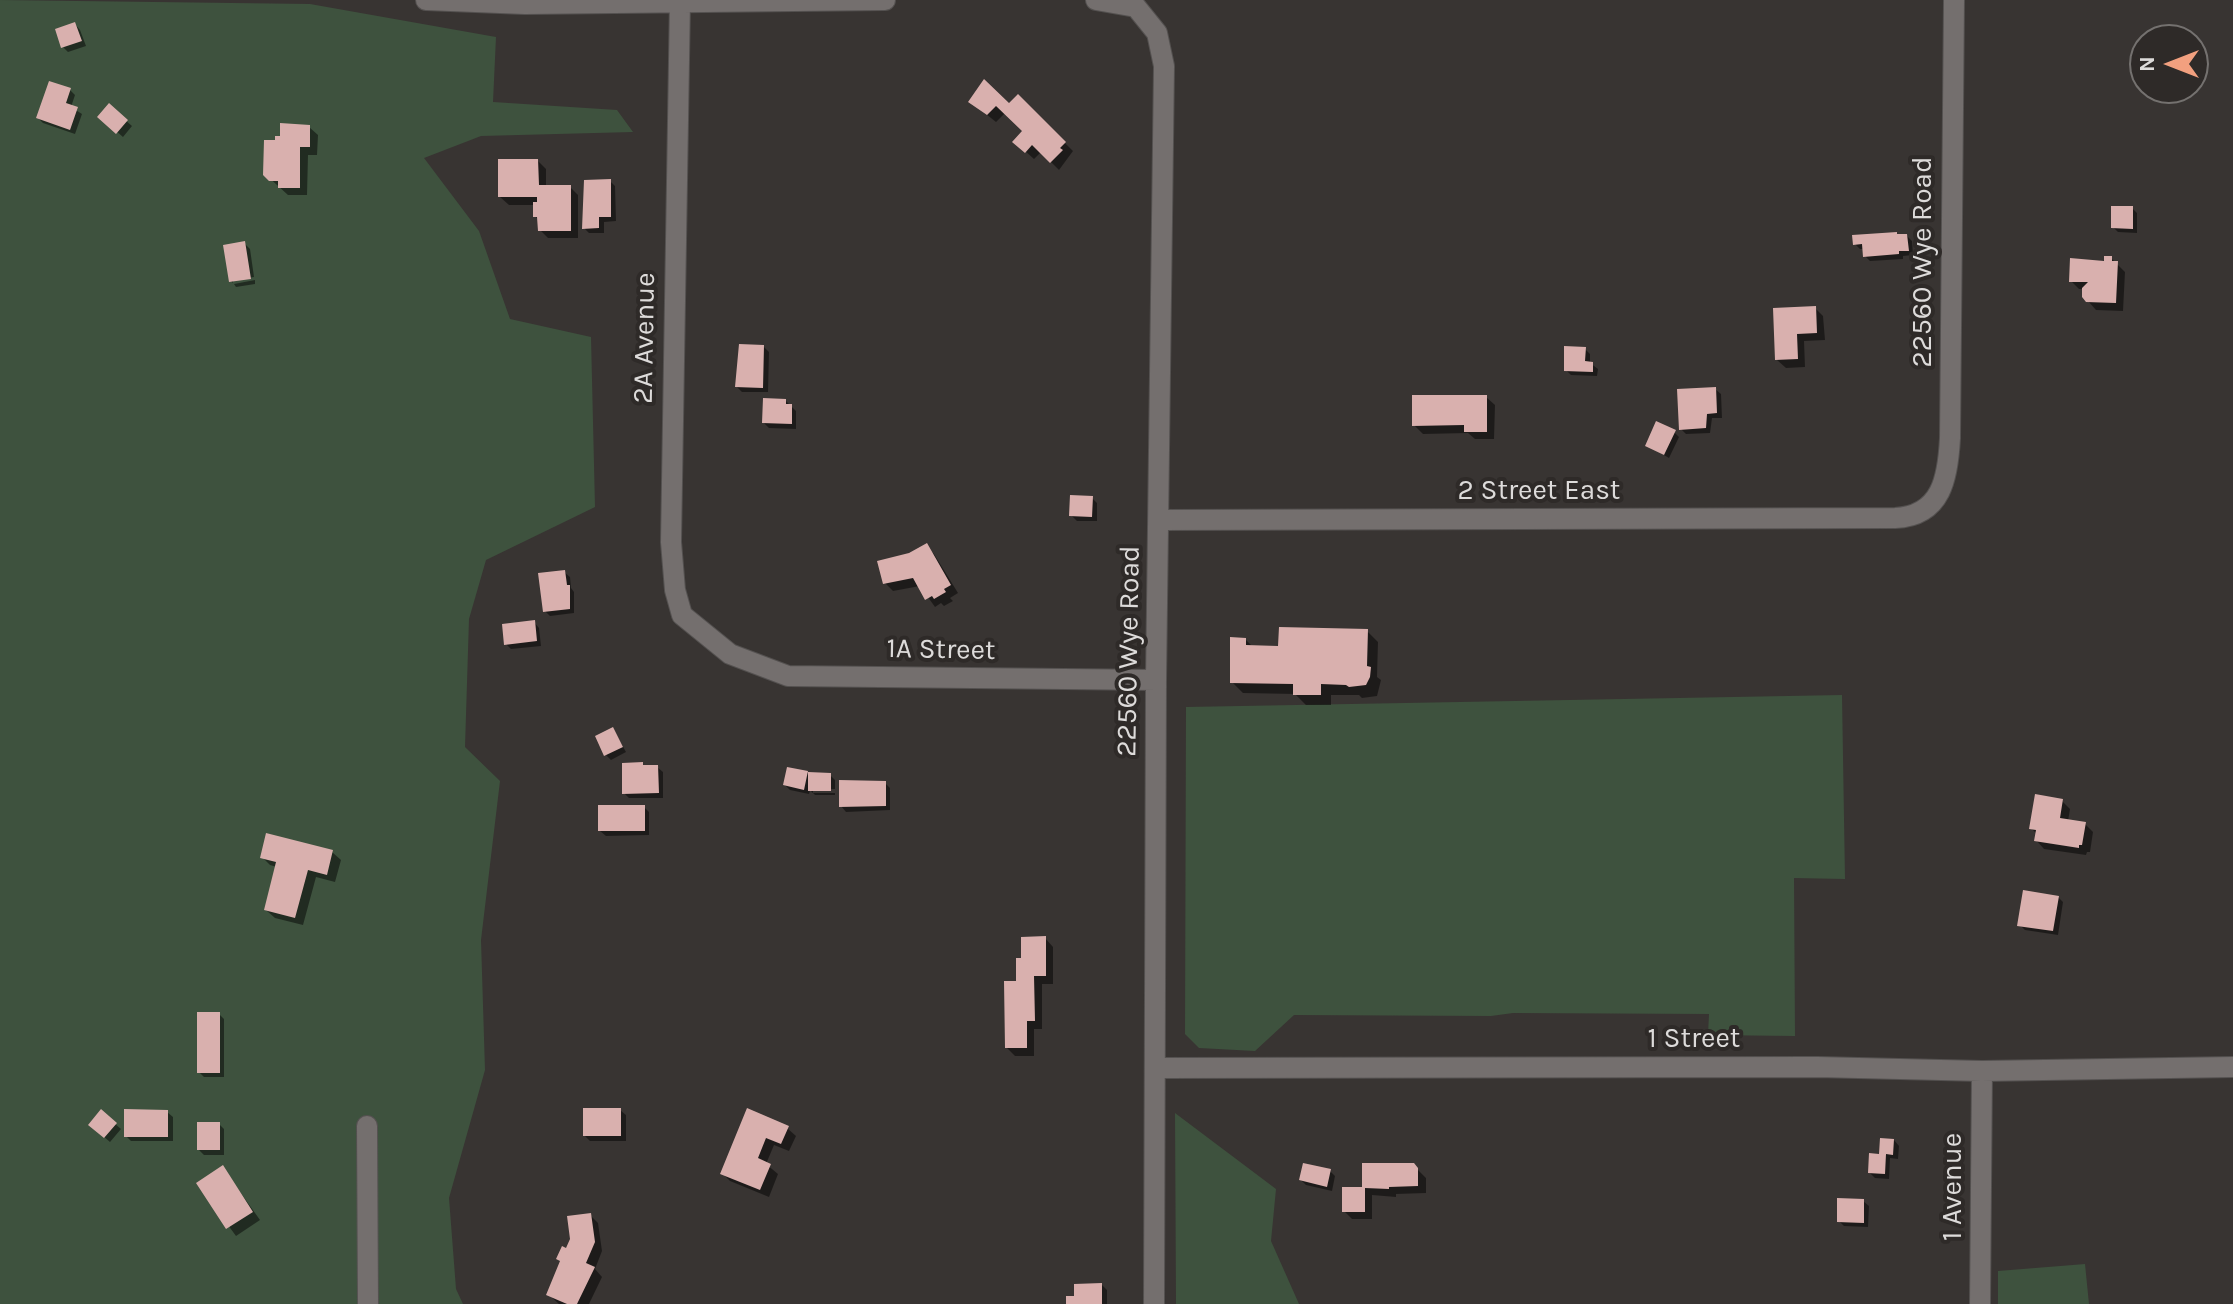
<!DOCTYPE html>
<style>
body{margin:0}
#map{position:relative;width:2233px;height:1304px;overflow:hidden;background:#383432;font-family:Karla,sans-serif}
canvas{display:block}
.north{position:absolute;left:2129px;top:24px;width:80px;height:80px;box-sizing:border-box;background:#2e2a28;border:2px solid #74716f;border-radius:50%;rotate:270deg;font-size:22px;font-weight:700;line-height:32px;text-align:center;color:#dddbda}
.north::after{content:'';display:block;margin:auto;width:28px;height:36px;background:#f2a07f;clip-path:polygon(50% 0,100% 100%,50% 72%,0 100%)}
</style>
<div id="map">
<canvas width="2233" height="1304"></canvas>
<div class="north">N</div>
</div>
<script>
const g = document.querySelector('canvas').getContext('2d');
g.lineJoin = 'round';
function fillPath(path, color) { g.fillStyle = color; g.fill(path, 'evenodd'); }
function strokePath(path, color, width, dash) { g.strokeStyle = color; g.lineWidth = width; g.lineCap = dash ? 'butt' : 'round'; g.setLineDash(dash || []); g.stroke(path); }
function write(font, color, halo, rows, align = 'center') {
  g.font = font + ' Karla,sans-serif'; g.lineWidth = 8; g.setLineDash([]); g.textBaseline = 'middle'; g.strokeStyle = halo; g.fillStyle = color; for (const [text, x, y, turn = 0] of rows) {
    g.save(); g.translate(x, y); g.rotate((+turn || 0) * Math.PI / 180); g.textAlign = isNaN(turn) ? turn : align; if (halo) g.strokeText(text, 0, 0); g.fillText(text, 0, 0); g.restore();
  }
}
fillPath(new Path2D(`
 M0 0 310 4 496 37 493 102 617 110 633 132 481 136 424 158 479 231 510 319 591 337 595 507 486 560 469 619 465 747 500 781 481 940 485 1070 449 1198 456 1289 463 1304H0Z
 M1842 695 1845 879 1794 878 1795 1036 1708 1035 1709 1014 1513 1013 1491 1016 1294 1015 1255 1051 1199 1048 1185 1034 1186 707Z
 M1175 1113 1276 1189 1271 1241 1299 1304H1176Z
 M2085 1264 2089 1304H1998V1271Z`), '#3e523e');
fillPath(new Path2D(`
 M75 24 80 30 86 46 68 52 63 47Z
 M70 90 75 95 71 107 82 114 75 134 43 123 38 118Z
 M1018 97 1073 151 1059 170 1041 152 1034 159 1015 142 1025 131 1006 112 996 122 971 102 1009 106Z
 M109 106 132 126 123 137 100 117Z
 M309 127 318 135 317 155H308L307 195H288L265 174Z
 M538 161 546 169V187H570L578 195V238H548L540 230V221L535 216V205H509L500 197Z
 M610 181 615 186 616 221 604 222V233H589L584 228Z
 M2132 208 2137 213V233L2118 232 2113 227Z
 M1907 236 1912 241 1913 255 1903 256V259L1870 261 1865 256V249H1860L1855 244Z
 M244 243 250 249 254 277 233 280V283L231 281Z
 M2111 258 2125 272 2123 311 2096 310 2088 301 2084 289H2079L2071 281Z
 M255 280V284L236 287 234 284Z
 M1815 308 1823 316 1825 340 1804 341 1805 367 1786 368 1777 360Z
 M764 347 769 352 768 392H742L737 387Z
 M1585 349 1590 354V363L1598 369 1597 376 1571 375 1566 370Z
 M1715 389 1721 394 1722 418H1712L1710 433 1686 434 1681 429Z
 M1486 397 1495 405 1494 439H1475L1468 433 1423 434 1414 425Z
 M786 401 796 411V429L769 428 764 423Z
 M1674 432 1679 437 1669 458 1647 445Z
 M1092 498 1097 503V521H1077L1071 515Z
 M926 546 934 554 958 593 950 598 953 601 944 606 941 603 935 607 920 586 893 591 885 583 910 555Z
 M564 572 570 577 571 588 574 592V613L550 616 545 611Z
 M534 622 539 628 541 646 511 649 506 644Z
 M1367 631 1378 642 1377 677 1381 680 1377 696 1362 698 1359 695H1331V705H1306L1295 694 1243 693 1232 682 1246 640 1253 647 1280 648Z
 M613 729 626 752 611 760 606 755Z
 M657 767 663 772V798H629L624 793Z
 M807 773 830 775 835 780V789H813V793L810 790 809 794 790 790 785 785Z
 M885 783 890 788V810L846 812 841 806Z
 M813 793H835V795H815Z
 M2062 801 2070 809 2068 821 2085 824 2093 832 2090 852H2087L2086 855 2044 849 2036 840 2037 834 2031 828Z
 M644 807 649 812V835L606 836 600 831Z
 M332 852 341 860 335 882 316 877 303 925 275 918 266 910 277 867 270 865 262 857Z
 M2058 897 2063 902 2058 935 2025 930 2020 925Z
 M1045 938 1053 947V984H1042V1029H1034V1056H1015L1007 1048 1023 960Z
 M219 1014 224 1019V1077H204L199 1072Z
 M620 1110 626 1115V1141H590L585 1136Z
 M748 1111 787 1128 796 1136 789 1151 774 1145 766 1164 778 1174 769 1197 730 1181 722 1173Z
 M101 1112 121 1129 110 1142 95 1129Z
 M167 1112 173 1117V1141H131L126 1136Z
 M219 1124 224 1129V1155H204L199 1150Z
 M1894 1140 1899 1146 1898 1159 1890 1158 1889 1179 1875 1178 1870 1173Z
 M1413 1165 1426 1178V1193L1396 1194V1197L1372 1195V1219H1352L1344 1211 1363 1189Z
 M223 1168 260 1220 236 1236 198 1184Z
 M1330 1171 1335 1176 1332 1191 1306 1185 1301 1180Z
 M1863 1201 1869 1206 1868 1227 1844 1226 1839 1221Z
 M590 1215 598 1223 602 1251 595 1269 602 1277 589 1304H559L549 1295 568 1250Z
 M1102 1285 1107 1290V1304H1068Z`), '#0007');
fillPath(new Path2D(`
 M75 22 82 41 61 48 55 29Z
 M984 79 1009 103 1018 94 1066 142 1060 148 1063 150 1050 163 1032 145 1025 153 1012 142 1022 131 996 106 987 115 968 102Z
 M49 81 71 88 66 103 78 107 70 130 36 118Z
 M109 103 128 120 116 134 97 117Z
 M280 123 310 125V147H300V188H278V181H269L263 175 264 140H275V136H280Z
 M498 159H538L539 185H571V231H538L537 217H533V202H537V197H498Z
 M611 179V217H599V228L582 229 584 180Z
 M2111 206H2133V229L2111 228Z
 M1897 232V234H1907L1909 251H1899V254L1863 257 1862 244 1853 245 1852 235Z
 M245 241 251 279 229 282 223 245Z
 M2104 256H2112V261H2118L2116 303 2086 302 2082 297V288L2088 282H2069L2070 258 2104 261Z
 M1816 306 1817 333 1797 334 1798 359 1775 360 1773 308Z
 M739 344 764 345 763 388 735 387Z
 M1564 346 1586 347 1585 361 1593 362V372L1564 371Z
 M1716 387 1717 413 1707 414 1706 428 1679 430 1677 389Z
 M1412 395H1487V432H1464V425L1412 426Z
 M763 398 786 399V404H792V424L762 423Z
 M1656 421 1676 430 1664 455 1645 446Z
 M1070 495 1093 496 1092 517 1069 516Z
 M927 543 951 585 944 589 946 592 934 599 932 596 925 600 913 578 883 584 877 561 909 553Z
 M565 570 567 585H570V609L543 612 538 573Z
 M535 620 537 641 504 645 502 624Z
 M1279 627 1368 629 1367 666 1371 667 1370 677 1366 685 1349 687 1346 685 1321 684V695H1293V684L1230 683V637L1246 638V645L1278 646Z
 M613 727 623 747 604 756 595 736Z
 M643 762V765H658L659 793 622 794V763Z
 M787 767 808 771 804 790 783 785Z
 M808 772 831 773V791H808Z
 M839 780 886 781V806L839 807Z
 M2035 794 2063 799 2060 818 2086 822 2082 845H2079V848L2034 841 2036 830 2029 829Z
 M598 805H645V831H598Z
 M266 833 333 850 327 875 308 870 295 918 264 910 276 862 260 858Z
 M2023 890 2059 896 2053 931 2017 926Z
 M1046 936V976H1034L1035 1021H1027V1048H1005L1004 981H1016V958H1021V937Z
 M197 1012H220V1073H197Z
 M583 1108H621V1136H583Z
 M747 1108 789 1126 781 1144 766 1138 758 1158 771 1164 760 1190 720 1174Z
 M101 1109 117 1123 104 1138 88 1125Z
 M124 1109 168 1110V1137H124Z
 M197 1122H220V1150H197Z
 M1880 1138 1894 1139 1893 1155 1886 1154 1885 1174 1868 1173 1869 1153 1879 1154Z
 M1303 1163 1331 1169 1327 1187 1299 1180Z
 M1362 1163H1414L1418 1168V1186L1389 1187V1189L1365 1188V1212H1342V1187H1362Z
 M223 1165 253 1212 226 1229 196 1183Z
 M1837 1198 1864 1199V1223L1837 1222Z
 M591 1213 595 1242 586 1263 595 1267 577 1304H567L546 1295 560 1261 556 1259 562 1246 566 1248 570 1239 567 1216Z
 M1102 1283V1304H1066V1296H1074V1284Z`), '#d9b0ae');
const minor = new Path2D(`
 M426 0 525 4 885 0
 M680 0 671 542 675 590 682 615 730 654 788 676 1156 680
 M1096 0 1136 7 1157 33 1164 66 1156 680 1154 1304
 M1159 520 1895 518C1942 516 1948 477 1950 438L1954 0
 M1155 1068 1817 1067 1982 1071 2233 1067
 M367 1126 368 1304
 M1980 1304 1982 1071`);
strokePath(minor, '#545150', 22);
strokePath(minor, '#746f6e', 20);
write('28px', '#dddbda', '#2e2a28', [
 ["22560 Wye Road",1923,262,-90],
 ["2A Avenue",645,338,-89],
 ["2 Street East",1539,491],
 ["1A Street",941,650,1],
 ["22560 Wye Road",1129,651,-89],
 ["1 Street",1694,1039],
 ["1 Avenue",1953,1187,-90]
]);
</script>
